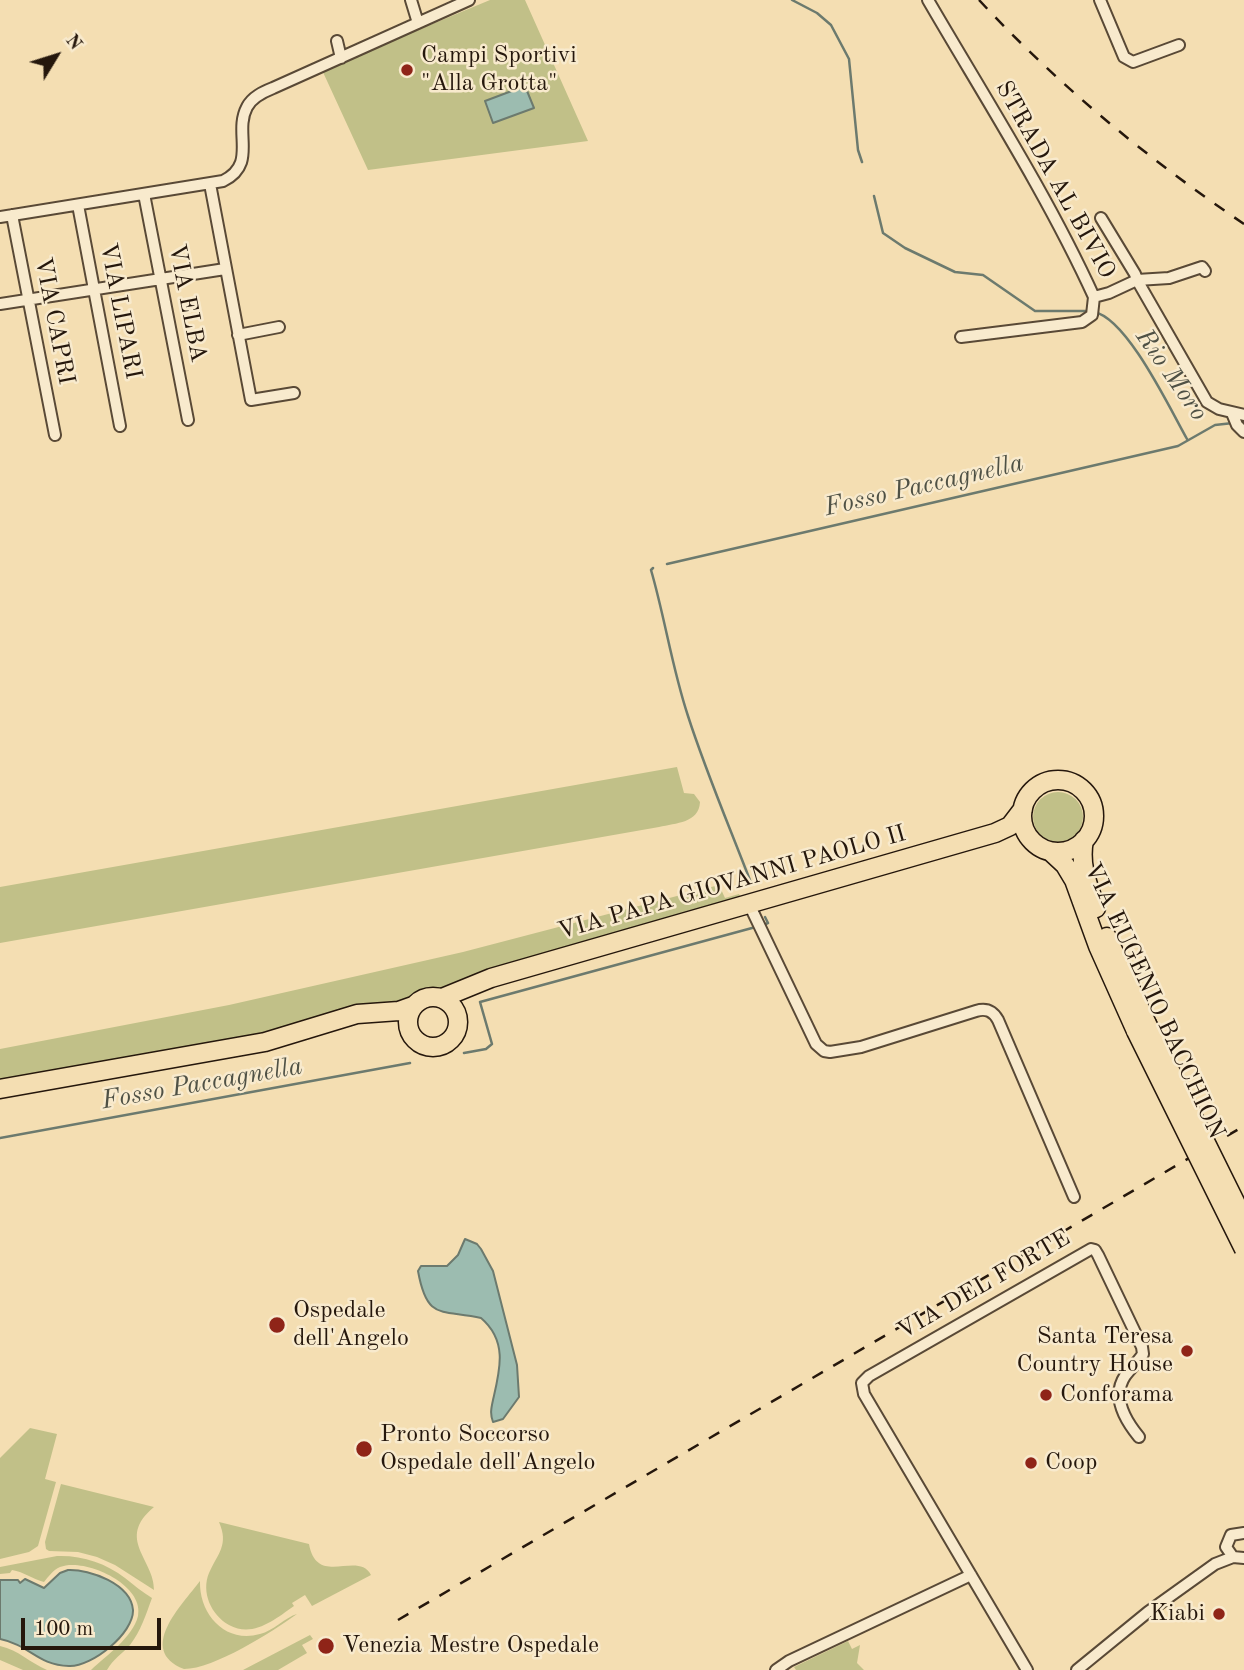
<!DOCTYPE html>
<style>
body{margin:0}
#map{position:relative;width:1244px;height:1670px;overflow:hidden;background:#f4deb2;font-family:"Old Standard TT",serif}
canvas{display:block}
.north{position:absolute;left:21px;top:21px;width:70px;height:70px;-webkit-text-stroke:5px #f8eacd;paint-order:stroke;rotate:52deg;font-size:19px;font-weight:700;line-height:28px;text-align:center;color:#25170c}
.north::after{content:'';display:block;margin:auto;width:24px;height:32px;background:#25170c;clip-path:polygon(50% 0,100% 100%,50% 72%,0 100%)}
.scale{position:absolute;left:21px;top:1618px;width:140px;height:32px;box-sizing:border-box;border:4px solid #25170c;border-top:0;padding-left:9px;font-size:21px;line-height:24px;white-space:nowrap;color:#25170c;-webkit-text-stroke:5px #f8eacd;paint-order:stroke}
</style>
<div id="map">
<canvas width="1244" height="1670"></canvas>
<div class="north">N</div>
<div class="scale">100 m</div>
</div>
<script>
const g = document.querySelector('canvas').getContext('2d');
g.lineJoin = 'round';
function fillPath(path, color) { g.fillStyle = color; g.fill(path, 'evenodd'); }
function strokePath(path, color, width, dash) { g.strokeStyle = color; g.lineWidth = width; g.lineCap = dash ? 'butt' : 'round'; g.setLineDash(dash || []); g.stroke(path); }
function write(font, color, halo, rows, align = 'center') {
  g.font = font + ' "Old Standard TT",serif'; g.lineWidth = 5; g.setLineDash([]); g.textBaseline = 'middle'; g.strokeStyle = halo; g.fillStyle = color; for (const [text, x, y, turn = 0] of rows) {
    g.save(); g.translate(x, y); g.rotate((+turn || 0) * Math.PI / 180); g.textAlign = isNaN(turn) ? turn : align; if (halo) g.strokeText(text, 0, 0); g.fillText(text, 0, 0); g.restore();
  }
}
fillPath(new Path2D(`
 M490 0H525L588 141 368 170 322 70Z
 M677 767 684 793 694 794 700 802C699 823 676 823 659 827L0 943V887Z
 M1033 817a25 25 0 1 1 50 0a25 25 0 1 1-50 0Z
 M719 885 725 898 739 894 741 898 474 975 442 993 425 994 411 1003 301 1023 251 1035 0 1079V1049L229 1005 463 952Z
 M30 1428 57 1434 45 1479 56 1482 38 1546 29 1552 0 1559V1458Z
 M61 1484 154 1507C115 1539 155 1560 154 1590L115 1565 97 1557 78 1552 49 1551 46 1549 45 1542Z
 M219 1522 309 1544C317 1588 358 1550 371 1575L312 1606 305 1595 292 1603 294 1606C274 1620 253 1638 229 1625 211 1615 201 1592 209 1573 218 1553 229 1545 219 1522Z
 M57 1556C81 1555 106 1563 125 1578 134 1585 142 1592 152 1598 146 1614 141 1631 130 1645 122 1654 113 1659 107 1670H91C106 1656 133 1637 138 1616 145 1585 85 1557 60 1567 53 1570 49 1576 44 1582 33 1579 24 1572 12 1570L10 1573 0 1574V1567Z
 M200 1581C199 1614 225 1644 260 1634 273 1631 286 1617 297 1614 272 1632 214 1669 184 1669 136 1650 182 1605 200 1581Z
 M310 1635 313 1639 302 1645 307 1653 278 1670H243Z
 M848 1641 852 1649 860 1645 857 1663 864 1670H796L794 1667Z
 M0 1646C19 1650 30 1663 47 1670H23L0 1660Z`), '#c1c088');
const water = new Path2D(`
 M525 86 534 108 493 123 485 101Z
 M465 1239 477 1244 481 1249 493 1271 517 1365 519 1397 503 1419 493 1422C490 1414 491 1409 493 1400 500 1370 508 1341 481 1318 441 1309 427 1321 418 1271L421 1266H447L458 1255Z
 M68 1570C90 1569 131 1584 133 1610 134 1633 92 1667 69 1666 37 1665 30 1645 0 1639V1580H18L20 1583 25 1579 44 1588 60 1573Z`);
fillPath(water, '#9cbcb0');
strokePath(water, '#6c7a6e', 2);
strokePath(new Path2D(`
 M792 0 817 13 831 25 849 59 858 150 862 162
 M874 196 883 233 905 248 955 272 983 275 1035 311H1087
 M1094 312C1127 318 1170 409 1187 439
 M667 564 1178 446 1215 425 1233 423
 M653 568 651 570C665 618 672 668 688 716 706 772 730 828 751 883
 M763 925 768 923 765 917
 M464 1053 486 1049 492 1044 480 1002 752 928
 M0 1138 410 1063`), '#6c7a6e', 2.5);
const street = new Path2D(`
 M411 0 418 23
 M928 0C985 98 1047 194 1094 297L1109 293 1137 280 1207 402 1219 409 1244 415
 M1100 0 1124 57 1133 62 1179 45
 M337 41 341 58
 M210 184 251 400 294 393
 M144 194 188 420
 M78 205 120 426
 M12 215 55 435
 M0 217 223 181C258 164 233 133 247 107 252 97 263 92 273 88L469 0
 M1101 218 1135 274 1137 280 1169 278 1202 267 1205 271
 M0 304 225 269
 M238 335 279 327
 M961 337 1082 322 1092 315 1094 297
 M1232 413 1237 425 1244 432
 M749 904 816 1044 824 1051 830 1052 861 1047 976 1011C986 1008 993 1011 998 1020L1074 1197
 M1244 1533 1231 1535 1226 1547 1233 1557 1244 1558
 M776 1670 789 1661 971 1575
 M1027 1670 864 1394 862 1383 869 1376 1091 1249 1095 1250 1098 1255 1142 1347 1143 1354C1138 1362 1131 1368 1125 1376 1111 1397 1125 1420 1139 1437
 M1077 1670 1148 1612 1215 1564 1233 1557`);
const primary = new Path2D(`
 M1022 816a36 36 0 1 1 72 0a36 36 0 1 1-72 0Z
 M1084 840C1079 865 1088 885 1096 908
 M1051 852 1065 865 1074 880 1098 946 1136 1031
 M1107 937 1147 1024
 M408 1022a25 25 0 1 1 50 0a25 25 0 1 1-50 0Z
 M442 998 491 978 995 833 1010 826 1023 809
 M0 1089 265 1042 357 1014 399 1011 413 1006`);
strokePath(street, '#594936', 14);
strokePath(primary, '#25170c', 21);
strokePath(street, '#f8eacd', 10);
strokePath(primary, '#f4deb2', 18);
strokePath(new Path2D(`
 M979 0C1058 85 1148 159 1244 224
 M398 1620 1244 1126`), '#25170c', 2.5, [12, 12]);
const primaryBridge = new Path2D(`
 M1147 1024 1244 1220
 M1136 1031 1244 1249`);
strokePath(primaryBridge, '#25170c', 21, []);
strokePath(primaryBridge, '#f4deb2', 18);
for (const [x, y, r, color] of [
 [407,70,7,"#8f2418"],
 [277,1325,9,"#8f2418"],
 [1187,1351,7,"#8f2418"],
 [1046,1395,7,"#8f2418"],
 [364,1449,9,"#8f2418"],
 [1031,1463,7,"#8f2418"],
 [1219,1614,7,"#8f2418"],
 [326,1646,9,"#8f2418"]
]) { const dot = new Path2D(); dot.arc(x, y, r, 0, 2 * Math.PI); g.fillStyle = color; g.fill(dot); strokePath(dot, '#f8eacd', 2.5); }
write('24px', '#25170c', '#f8eacd', [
 ["Campi Sportivi",421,56],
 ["\"Alla Grotta\"",421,84],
 ["Ospedale",293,1311],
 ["dell'Angelo",293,1339],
 ["Santa Teresa",1173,1337,"right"],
 ["Country House",1173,1365,"right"],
 ["Conforama",1060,1395],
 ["Pronto Soccorso",380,1435],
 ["Ospedale dell'Angelo",380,1463],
 ["Coop",1045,1463],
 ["Kiabi",1205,1614,"right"],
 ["Venezia Mestre Ospedale",342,1646]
], 'left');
write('24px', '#25170c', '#f8eacd', [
 ["STRADA AL BIVIO",1055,180,61],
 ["VIA ELBA",187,303,79],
 ["VIA LIPARI",120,311,79],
 ["VIA CAPRI",54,321,79],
 ["VIA PAPA GIOVANNI PAOLO II",732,883,-16],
 ["VIA EUGENIO BACCHION",1154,1001,65],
 ["VIA DEL FORTE",984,1285,-30]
]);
write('italic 26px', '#4f5145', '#f8eacd', [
 ["Rio Moro",1171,375,55],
 ["Fosso Paccagnella",924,486,-13],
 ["Fosso Paccagnella",202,1084,-10]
]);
</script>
